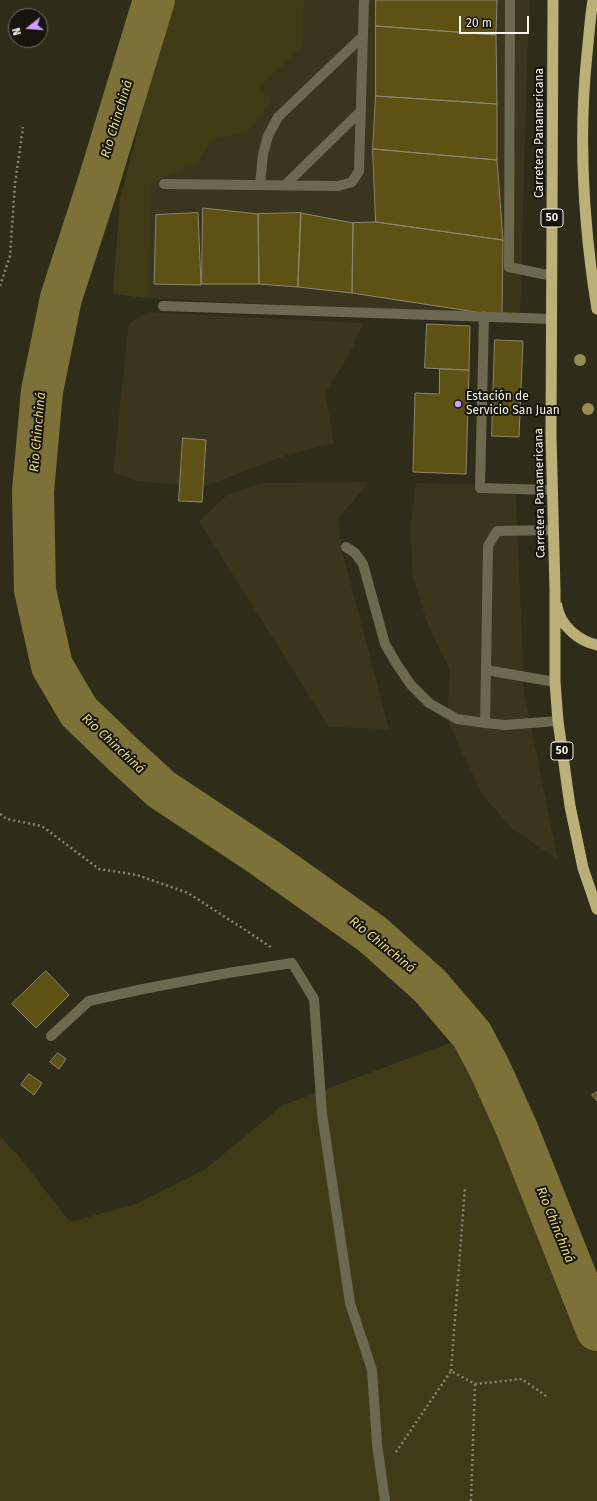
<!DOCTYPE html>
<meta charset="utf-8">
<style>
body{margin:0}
#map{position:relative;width:597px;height:1501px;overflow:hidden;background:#302c1a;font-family:"Fira Sans",sans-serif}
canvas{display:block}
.north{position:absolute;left:8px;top:8px;width:40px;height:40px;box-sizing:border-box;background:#16140c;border:1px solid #706e64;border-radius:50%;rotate:253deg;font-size:11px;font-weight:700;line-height:16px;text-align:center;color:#f7f4e9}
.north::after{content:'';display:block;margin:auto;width:14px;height:18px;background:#d19dfe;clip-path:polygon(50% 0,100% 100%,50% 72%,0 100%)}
.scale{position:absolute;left:459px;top:16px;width:70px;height:18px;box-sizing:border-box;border:2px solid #f7f4e9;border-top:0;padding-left:5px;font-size:12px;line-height:14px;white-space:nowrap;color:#f7f4e9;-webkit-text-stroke:3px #16140c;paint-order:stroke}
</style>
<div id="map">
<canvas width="597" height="1501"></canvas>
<div class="north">N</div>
<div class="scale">20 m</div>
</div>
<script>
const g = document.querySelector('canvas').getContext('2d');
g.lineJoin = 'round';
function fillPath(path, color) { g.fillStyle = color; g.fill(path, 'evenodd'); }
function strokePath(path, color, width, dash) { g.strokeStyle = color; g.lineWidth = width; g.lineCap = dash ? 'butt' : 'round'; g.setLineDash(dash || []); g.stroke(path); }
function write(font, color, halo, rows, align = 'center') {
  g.font = font + ' "Fira Sans",sans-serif'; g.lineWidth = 4; g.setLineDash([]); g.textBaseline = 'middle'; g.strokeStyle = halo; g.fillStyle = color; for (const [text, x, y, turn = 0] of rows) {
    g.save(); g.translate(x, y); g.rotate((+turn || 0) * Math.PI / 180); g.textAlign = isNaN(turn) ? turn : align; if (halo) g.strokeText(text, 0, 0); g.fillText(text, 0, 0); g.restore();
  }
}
fillPath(new Path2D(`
 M259 0H529L520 316 147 298 113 294 120 199 242 60Z
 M147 312 363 323 349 355 325 392 334 443 287 455 203 487 136 481 113 472 129 324Z
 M369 482 338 519 341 547 389 729 329 727 199 521 226 496 261 483Z
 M416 483 502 485 516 496 524 692 558 860 513 829 483 796 447 720 450 670 428 625 413 578 410 529Z`), '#3a351c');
fillPath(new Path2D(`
 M171 0H304L302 47 260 87 271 101 248 132 213 139 197 164 151 183 147 298 113 294 120 199Z
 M472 1035 490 1069 517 1129 597 1330V1501H0V1136L17 1154 70 1222 136 1204 204 1170 283 1105Z`), '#413a17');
strokePath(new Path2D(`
 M154 0 98 184 61 298 42 391 33 491 35 590 52 666 79 712 125 756 161 789 262 856 372 934 430 986 472 1035 490 1069 517 1129 597 1330`), '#7c7136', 42);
const building = new Path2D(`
 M376 0H497L496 35 376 26Z
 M376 26 496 35 497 104 376 96Z
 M376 96 497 104V160L373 149Z
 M373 149 497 160 503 240 376 222Z
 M203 208 258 214 259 284H202Z
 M198 213 201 285 154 284 156 215Z
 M301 213 353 223 352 293 298 287Z
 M301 213 298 287 259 284 258 214Z
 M376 222 503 240 502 316 352 293 353 223Z
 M427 324 470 326 469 370 425 368Z
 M495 340 523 341 519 437 492 436Z
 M440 369 469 370 466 474 413 472 415 393 439 394Z
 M183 438 206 440 202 502 179 501Z
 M46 971 69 995 36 1028 12 1004Z
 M58 1053 66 1059 59 1069 50 1062Z
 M29 1074 42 1083 34 1095 21 1085Z
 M597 1092V1101L592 1095Z`);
fillPath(building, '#5d5214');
strokePath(building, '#8b8772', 1);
strokePath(new Path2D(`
 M0 286 10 256 15 184 23 127
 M0 814 7 819 42 826 99 869 137 875 188 893 250 933 272 948
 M451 1371 465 1187
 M396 1452 451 1371 475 1384 522 1379 546 1396
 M471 1501 475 1384`), '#888576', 2.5, [2, 3]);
strokePath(new Path2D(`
 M510 0 509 267 552 276
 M164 184 338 186 352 182 359 171 364 0
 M260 185 263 154 268 136 278 117 363 36
 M285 185 361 111
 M163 306 552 319
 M484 316 480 488 552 490
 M553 530 497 531 488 546 486 670 555 682
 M346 547 355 553 363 564 385 644 396 663 411 685 429 703 457 719 485 723 505 725 558 721
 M485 723 486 670`), '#6d6850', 10);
strokePath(new Path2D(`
 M51 1036 89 1001 143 989 228 973 292 963 314 999 322 1114 350 1303 372 1370 377 1444 385 1501`), '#6d6850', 10);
strokePath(new Path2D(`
 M553 0 551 436 555 590V682L558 721 570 806 583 868 597 909
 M593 0C590 18 589 36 587 54 578 141 583 223 597 309
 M557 606C560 626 579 641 597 645`), '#bab078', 11);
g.fillStyle = '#978c54';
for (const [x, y] of [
 [580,360],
 [588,409]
]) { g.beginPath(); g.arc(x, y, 6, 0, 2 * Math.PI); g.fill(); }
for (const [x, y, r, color] of [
 [458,404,4,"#d19dfe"]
]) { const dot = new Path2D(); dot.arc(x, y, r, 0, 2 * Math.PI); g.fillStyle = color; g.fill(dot); strokePath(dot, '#16140c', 1.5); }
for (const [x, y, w] of [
 [552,218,22],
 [562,751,22]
]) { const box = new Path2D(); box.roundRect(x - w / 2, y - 9, w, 18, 3); g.fillStyle = '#16140c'; g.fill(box); strokePath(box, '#f7f4e9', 1); }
write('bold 11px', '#f7f4e9', null, [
 ["50",552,218],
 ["50",562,751]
]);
write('12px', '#f7f4e9', '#16140c', [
 ["Carretera Panamericana",540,133,-90],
 ["Carretera Panamericana",540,493,-91]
]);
write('12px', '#f7f4e9', '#16140c', [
 ["Estación de",466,397],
 ["Servicio San Juan",466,411]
], 'left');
write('italic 13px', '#ead981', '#16140c', [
 ["Río Chinchiná",117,119,-73],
 ["Río Chinchiná",38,432,-85],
 ["Río Chinchiná",113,744,43],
 ["Río Chinchiná",382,945,39],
 ["Río Chinchiná",555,1225,68]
]);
</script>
